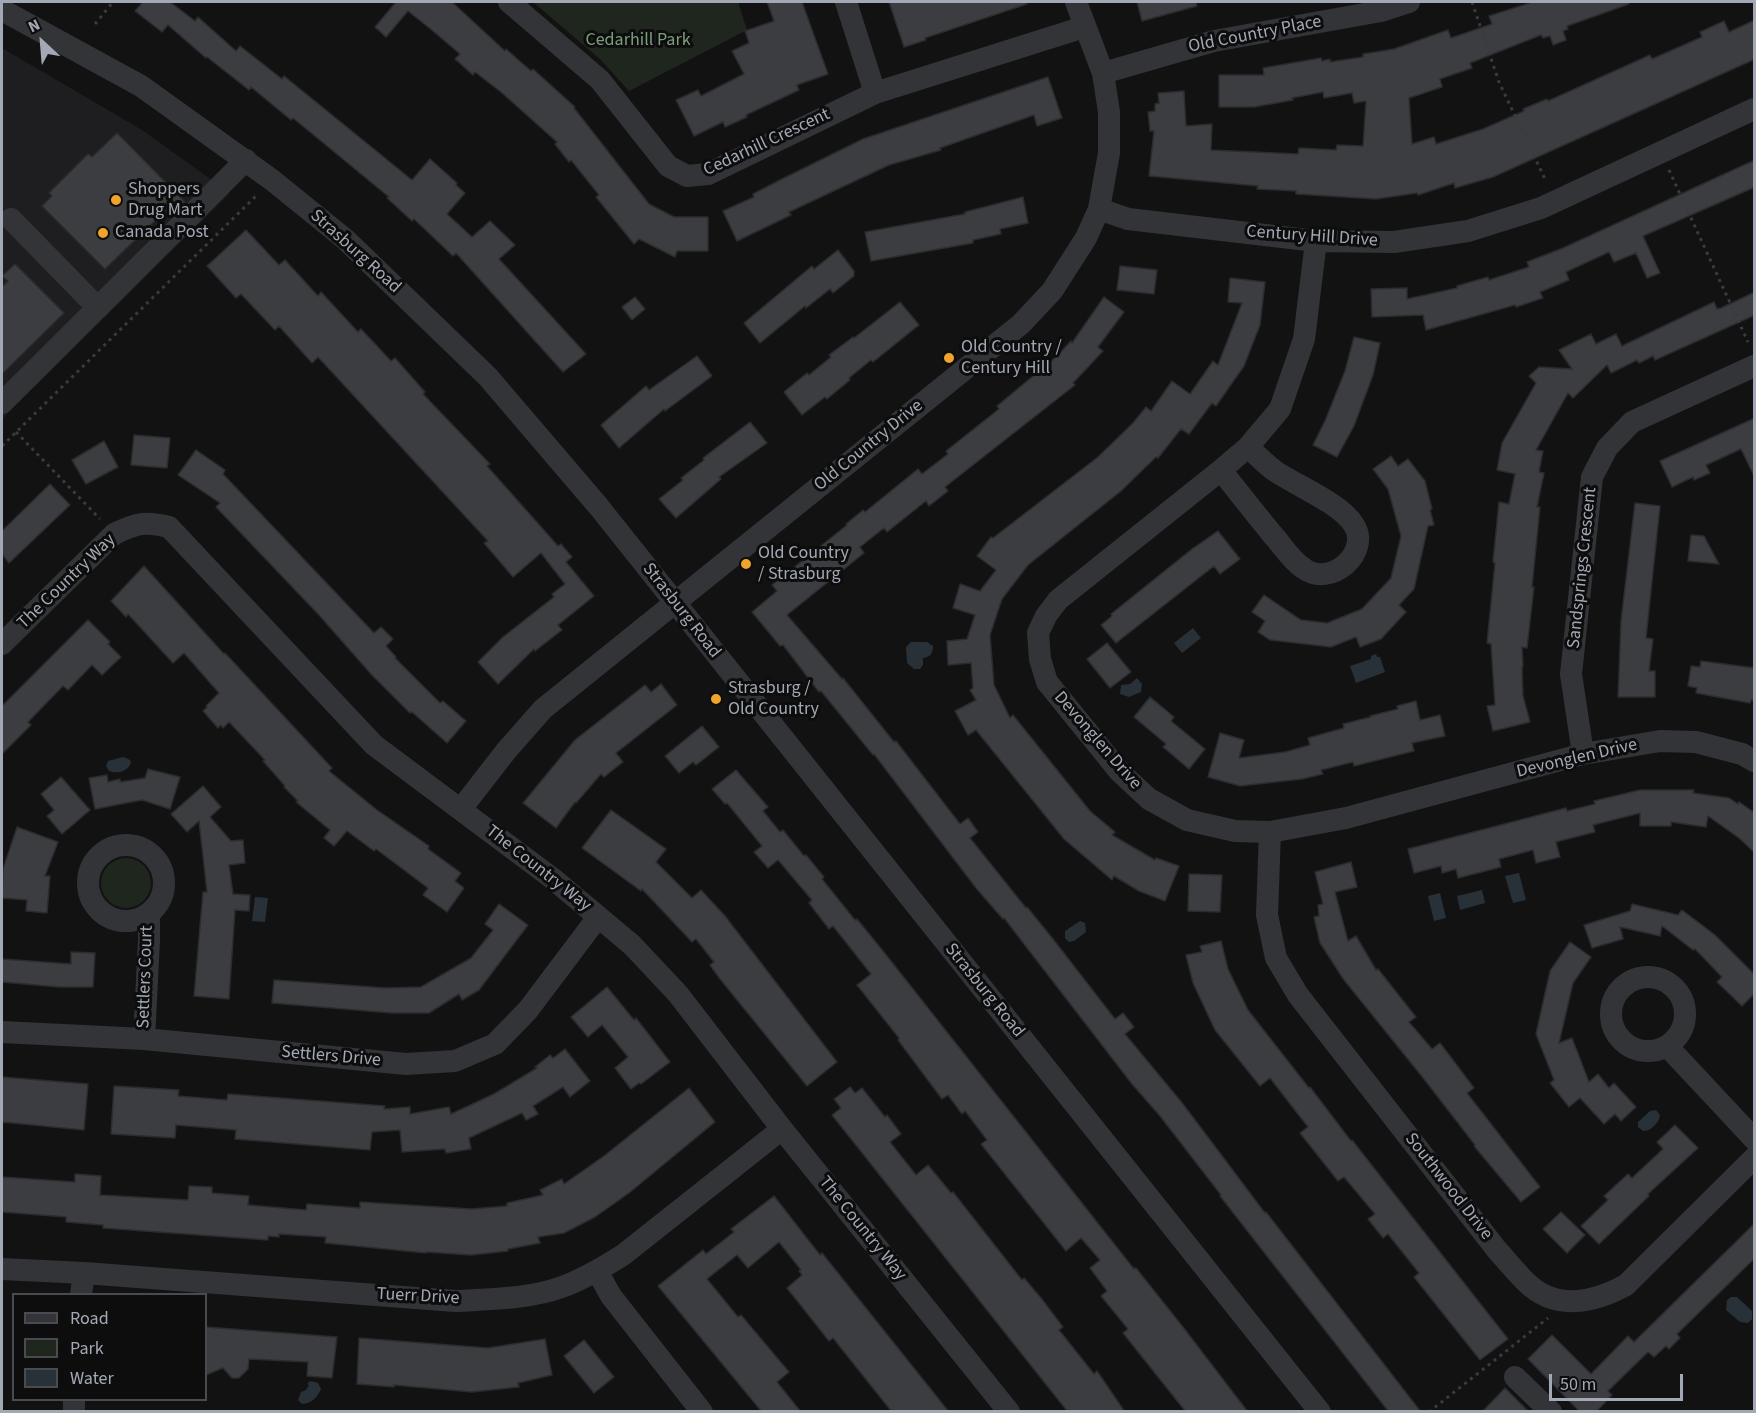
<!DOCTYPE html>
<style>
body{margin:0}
#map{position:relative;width:1756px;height:1413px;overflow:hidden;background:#121213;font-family:"Source Sans 3",sans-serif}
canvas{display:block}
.frame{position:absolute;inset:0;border:3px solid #a3a9b4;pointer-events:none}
.legend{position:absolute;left:12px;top:1293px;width:195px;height:108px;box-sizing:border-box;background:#0d0d0e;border:2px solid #494b50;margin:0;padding:8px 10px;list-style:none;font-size:18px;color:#a3a9b4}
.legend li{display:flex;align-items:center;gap:12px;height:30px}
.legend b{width:30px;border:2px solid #494b50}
.north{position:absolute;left:12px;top:12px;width:60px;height:60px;-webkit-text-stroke:4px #0d0d0e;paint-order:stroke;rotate:334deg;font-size:16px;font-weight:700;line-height:24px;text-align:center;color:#a3a9b4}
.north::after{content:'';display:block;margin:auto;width:21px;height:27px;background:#a3a9b4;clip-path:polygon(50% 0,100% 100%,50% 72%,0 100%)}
.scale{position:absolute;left:1549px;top:1374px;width:134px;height:27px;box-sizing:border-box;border:3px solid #a3a9b4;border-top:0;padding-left:8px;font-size:18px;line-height:21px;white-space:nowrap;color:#a3a9b4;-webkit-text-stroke:4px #0d0d0e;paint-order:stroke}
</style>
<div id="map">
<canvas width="1756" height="1413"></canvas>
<div class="frame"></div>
<ul class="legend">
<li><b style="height:8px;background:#333438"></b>Road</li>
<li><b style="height:16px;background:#1e261e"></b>Park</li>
<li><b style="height:16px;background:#283137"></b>Water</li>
</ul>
<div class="north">N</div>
<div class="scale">50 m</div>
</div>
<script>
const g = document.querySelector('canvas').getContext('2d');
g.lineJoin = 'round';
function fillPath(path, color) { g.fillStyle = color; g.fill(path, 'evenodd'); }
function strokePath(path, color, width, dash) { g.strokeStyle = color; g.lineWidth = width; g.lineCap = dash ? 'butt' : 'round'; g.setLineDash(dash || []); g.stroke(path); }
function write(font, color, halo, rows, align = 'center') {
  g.font = font + ' "Source Sans 3",sans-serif'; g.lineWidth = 6; g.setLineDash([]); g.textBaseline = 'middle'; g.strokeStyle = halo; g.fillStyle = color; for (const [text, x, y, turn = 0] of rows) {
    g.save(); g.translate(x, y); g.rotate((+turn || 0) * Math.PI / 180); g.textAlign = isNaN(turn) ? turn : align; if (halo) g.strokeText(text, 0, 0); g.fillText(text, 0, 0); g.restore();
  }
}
fillPath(new Path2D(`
 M2 48 142 130 230 193 2 419Z`), '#1e1e20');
fillPath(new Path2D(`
 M533 2H738L747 30 629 91 601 60Z
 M101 883a25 25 0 1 1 50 0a25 25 0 1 1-50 0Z`), '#1e261e');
fillPath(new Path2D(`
 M1193 628 1201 638 1182 653 1174 643Z
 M911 642H927L933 646C933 654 930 657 923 658V665L920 669H914L907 663 906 647Z
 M1376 654 1377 657H1380L1385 672 1356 683 1350 666 1371 659V656Z
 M1137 678 1142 684 1141 692 1129 697 1120 694 1121 685 1130 684Z
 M123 757 130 760 131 763C127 772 118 774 109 771L106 766 108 761Z
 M1519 873 1526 900 1513 903 1505 876Z
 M1482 890 1485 903 1460 910 1457 896Z
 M1440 893 1446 918 1434 921 1428 896Z
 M255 897 268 898 265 922 252 921Z
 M1080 921 1085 923 1086 932 1074 941 1069 942 1065 938V931Z
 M1656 1110 1660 1115C1659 1123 1651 1131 1643 1131L1638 1127V1122L1650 1111Z
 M1731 1297H1737L1752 1311V1319L1748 1323 1740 1322 1726 1310 1727 1300Z
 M310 1381 318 1383 321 1389C317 1398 312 1403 302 1404L298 1400 301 1392 306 1390 309 1385 307 1384Z`), '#283137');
const building = new Path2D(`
 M143 2H170L195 21 198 17 236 51 240 46 282 79 284 76 412 180 430 159 457 183 456 185 465 193 447 214 472 237 490 221 515 245 499 259 586 354 563 372 456 253 453 256 414 219 412 221 387 198 389 197 293 118 291 120 251 87 249 90 207 57 206 58 168 25 162 32 135 11Z
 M396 2H452L505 51 506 49 531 71 533 69 575 107 574 108 649 204 674 217H708V251H677L675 257 639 239 634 244 596 197 599 195 571 160 569 162 555 144 557 142 501 92 475 72 473 75 455 59 460 54 433 31 408 11 386 37 375 27Z
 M767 2H802L828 74 797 85 799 90 746 115 747 117 725 127 723 122 694 136 676 100 698 90 701 96 744 74 732 51 749 43 745 31 774 21Z
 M889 2H1027V4L925 38 926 40 904 47Z
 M1137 2H1196L1197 6 1142 21Z
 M1533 2H1629V4L1567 26 1568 29 1563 31 1566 40 1553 45 1550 36 1543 38 1541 35 1470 63 1472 68 1440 79 1442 87 1409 98 1412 144 1434 137 1436 144 1483 129 1524 111 1523 109 1547 99 1548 101 1650 55 1652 59 1702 37 1700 32 1724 21 1729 32 1755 20V59L1493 177 1455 188 1454 183 1418 195 1417 193 1376 199 1296 194V191L1257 189 1258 186 1149 176 1154 131H1150L1148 112 1155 111V104L1159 103 1158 93 1184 91 1186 126 1212 124 1211 150 1298 154 1299 148 1336 150 1337 145 1363 146 1366 101 1354 103 1352 93 1324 98 1323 92 1292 98 1293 100 1254 107H1219V75H1264L1263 68 1321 58 1322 61 1330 59V62L1363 57V54L1394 49 1448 30 1451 38 1492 24 1489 16Z
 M1048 77 1062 118 1037 126 1034 115 940 148 941 150 889 165 789 212 791 215 737 241 723 211 754 197 753 194 782 179 863 139Z
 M117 133 185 202 170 216 165 211 105 269 42 206 52 196 49 193 88 154 92 157Z
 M1755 160V187L1643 236 1660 273 1647 278 1636 253 1614 262 1609 252 1568 271 1566 272 1569 280 1540 292 1543 298 1516 307 1515 305 1426 330 1423 315 1372 317 1371 289 1407 288V299L1457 288V286L1488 277 1489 280 1529 267 1527 262 1563 248Z
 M1023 197 1028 223 1000 229 1001 234 973 240V243L871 261 865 232 965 214V212Z
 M246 230 279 265 285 260 318 296 321 292 358 332 361 329 391 361 395 358 425 392 423 394 490 464 487 466 558 546 561 544 572 557 566 562 594 596 558 625 562 630 535 651 534 649 498 684 478 662 503 637 554 597 552 594 565 584 541 553 513 577 484 543 488 541 318 357 312 363 279 326 275 330 241 294 236 298 207 266Z
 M838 250 854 271V276L833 293 830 289 806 308 805 306 760 343 744 323 812 266 814 269Z
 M15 264 64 313 2 374V287L8 281 2 276Z
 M1120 266 1157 270 1154 294 1117 290Z
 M1230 278 1265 282 1260 325 1244 366 1216 406 1212 403 1189 434 1181 429 1158 458 1156 457 1121 491 1028 565 1002 599 990 635 994 685 1010 718 1013 715 1090 811 1115 832 1112 835 1155 860 1156 858 1179 866 1165 901 1139 891 1114 876 1112 880 1064 839 976 730 968 735 955 711 976 700 970 690 973 688 971 663 948 665 947 641 967 639 975 615 953 608 960 584 980 591 996 570 977 556 991 537 993 538 1098 457 1133 423 1146 407 1151 411 1172 381 1190 394 1213 361 1218 365 1242 303 1228 302Z
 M1755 292V315L1655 360 1653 356 1639 363 1637 360 1611 373 1607 365 1573 398 1568 393 1536 450 1543 451 1539 472 1544 473 1537 507H1540L1532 587H1534L1527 648 1522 647 1523 667H1522L1523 696 1530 722 1493 731 1487 706 1495 705 1491 644 1487 643 1495 563 1493 562 1499 502 1509 504 1515 474 1497 470 1502 443 1536 383 1529 376 1539 367 1572 369 1559 350 1591 334 1596 344 1616 334 1622 346 1714 302 1717 309 1721 308Z
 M635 297 645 309 632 320 622 307Z
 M1104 297 1124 312 1098 347 1103 351 1073 383 1075 385 945 487 948 491 929 506 926 501 887 532 884 528 860 547 864 553 787 615 842 679 843 678 894 742 896 741 960 824 968 818 978 832 970 838 1026 908 1027 907 1053 939 1115 1019 1123 1013 1134 1027 1125 1034 1183 1104 1265 1213 1266 1212 1421 1412H1389L1220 1196 1221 1195 1160 1116 1132 1084 1004 918 1003 919 976 888 874 754 873 755 821 691 819 692 783 645 780 646 752 612 777 591 772 585 847 525 846 524 863 510 865 512 918 469 922 474 948 454 946 451 999 409 997 406 1056 357 1071 341 1072 343Z
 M900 302 919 325 873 362 871 360 849 378 850 380 827 399 825 397 802 415 784 392 807 373 809 375 831 357 829 355 853 337 854 338Z
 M1354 337 1380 343 1373 375 1354 426 1337 457 1313 445 1325 421 1345 371Z
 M697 356 712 376 665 411 664 409 619 448 601 425 646 386 649 390Z
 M1755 418V478L1741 449 1706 465 1710 473 1694 480 1693 477 1672 487 1660 461Z
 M750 422 767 443 719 477 721 479 676 518 659 499 683 480 681 478 704 460 703 458Z
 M134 435 170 438 167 468 131 465Z
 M104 441 118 467 86 484 72 460Z
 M196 450 225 470 223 474 374 633 381 627 393 639 386 646 396 657 395 658 440 703 443 701 466 721 447 743 412 712 410 713 371 674 319 615 216 507 220 503 178 475Z
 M1391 456 1398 466 1408 459 1425 481 1432 509 1430 510 1434 525 1428 526 1414 589 1399 605 1406 612 1381 639 1360 647 1356 637 1331 647 1270 640 1258 632 1265 621 1252 612 1264 595 1301 620 1327 623 1362 609 1391 578 1401 536 1388 489 1373 469Z
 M50 484 70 505 9 563 2 554V531Z
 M1635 503 1660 506 1646 638 1653 639 1649 671H1655V697H1618L1621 621Z
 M1218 531 1240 559 1220 574 1214 566 1116 643 1101 625 1112 616 1111 614 1192 549Z
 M1691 535 1704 536 1719 564 1688 561Z
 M144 566 224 654 225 653 332 768 329 771 377 810 429 846 428 849 461 873 455 881 464 888 447 912 423 895 428 888 376 849 374 851 347 831 334 846 324 838 330 830 296 802 298 801 284 787 285 786 263 761 265 760 229 722 223 728 221 725 218 728 203 711 207 707 206 706 219 693 184 653 173 663 128 614 126 617 111 601Z
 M88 620 110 642 108 644 121 657 102 675 92 665 68 690 63 686 28 722 31 725 2 754V706Z
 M1107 643 1131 672 1110 688 1087 659Z
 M1701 661 1755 668V701L1751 700 1750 703 1696 693 1697 688 1688 686 1691 666 1700 667Z
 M661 684 677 705 616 753 623 762 604 777 601 774 576 803 575 802 556 828 523 803 575 740 645 685 651 692Z
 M1150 697 1174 717 1171 721 1205 749 1189 769 1163 747 1166 744 1134 717Z
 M1416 701 1420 720 1440 715 1445 736 1412 743 1414 751 1354 766 1353 762 1321 770 1323 774 1302 779 1240 786 1208 777 1220 733 1244 740 1239 758 1285 752 1310 745 1308 738 1344 728 1343 724 1371 717 1370 716 1398 709 1397 706Z
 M702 726 719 747 696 765 693 762 679 773 665 756Z
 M148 769 180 777 170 809 142 800 95 809 89 778 107 775 108 782 120 779V782L145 778Z
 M736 770 768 807 763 811 780 832 783 830 804 856 806 855 824 877 822 879 855 920 857 919 883 951 1134 1269 1136 1268 1183 1327 1248 1412H1186L1123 1333 1128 1329 1101 1296 1107 1291 1090 1268 1100 1260 1081 1238 1066 1251 981 1144 987 1140 965 1111 962 1114 948 1095 942 1099 898 1040 899 1038 857 985 871 974 833 926 829 929 809 903 812 900 778 860 768 868 754 852 762 846 727 803 725 804 712 789Z
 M61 777 90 810 62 834 47 816 54 810 41 794Z
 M203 786 221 807 210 817 231 841 243 840 245 863 229 865 233 894 250 895 249 911 235 910 229 999 194 996 203 892H207L199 821 187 832 171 814Z
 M1640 790H1694L1693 793 1729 798 1738 804 1739 802 1755 813V853L1739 838 1708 816 1706 827 1671 822V826H1640V813L1593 825 1595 832 1556 842 1560 857 1536 863 1533 850 1499 859 1501 867 1458 878 1456 869 1442 873 1441 866 1414 873 1408 849 1566 808 1567 811 1595 804 1594 801Z
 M611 810 666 849 656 862 692 898 701 890 725 916 837 1062 807 1086 720 979 710 965 714 962 696 939 692 942 642 889 641 891 582 848Z
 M17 827 58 842 45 876H50L47 913 26 911 27 900 2 898 3 869Z
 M1351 862 1357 887 1335 892 1348 941 1356 936 1376 970 1378 969 1416 1017 1409 1022 1432 1049 1440 1043 1453 1060 1474 1088 1467 1093 1540 1187 1521 1202 1474 1146 1475 1145 1424 1079 1344 980 1320 943 1314 917 1319 916 1318 905 1323 904 1315 872Z
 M1189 874 1222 875 1220 912 1188 911Z
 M499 904 528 925 479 990 462 1000 459 994 429 1013H392L272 1003 274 980 386 988 421 987 471 958 493 930 485 924Z
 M1632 904 1678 915 1682 910 1715 935 1755 975V993L1742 1006 1717 982 1722 977 1695 949 1693 950 1662 926 1660 936 1620 927 1623 939 1592 948 1584 925 1630 911Z
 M1221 941 1228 969 1248 1010 1309 1088 1310 1087 1351 1141 1352 1140 1508 1339 1480 1360 1414 1277 1419 1273 1388 1234 1383 1238 1368 1219 1375 1214 1344 1177 1338 1181 1300 1133 1308 1127 1270 1078 1260 1086 1215 1030 1193 983 1186 955 1202 952 1200 946Z
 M1570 942 1591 957 1573 983 1559 1043 1572 1038 1589 1082 1598 1074 1609 1088 1614 1083 1636 1107 1621 1121 1615 1114 1604 1124 1580 1098 1569 1107 1550 1083 1554 1080 1536 1034 1550 971Z
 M71 952 95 953 93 987H59L2 982V959L71 964Z
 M607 987 634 1020 636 1018 670 1062 641 1084 639 1083 631 1089 615 1068 628 1057 602 1025 588 1037 571 1017Z
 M565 1049 590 1081 570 1097 563 1087 533 1106 538 1114 526 1120 522 1113 469 1138 471 1149 446 1153 445 1149 402 1152 400 1130 372 1132 370 1150 235 1139 236 1130 176 1125 175 1138 111 1134 114 1086 179 1090 178 1096 227 1100 228 1094 385 1106 384 1109 410 1107V1114L449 1107 451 1114 494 1094 537 1068 535 1067 550 1055 553 1058Z
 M2 1077 88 1084 84 1130 2 1122Z
 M850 1087 855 1093 862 1088 885 1117 887 1115 901 1134 890 1142 916 1175 928 1165 951 1193 953 1192 1022 1280 1024 1278 1041 1298 1063 1327 1059 1330 1094 1374 1097 1371 1125 1412H1068L1056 1397 832 1115 841 1108 834 1099Z
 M689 1088 715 1122 629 1193 595 1217 564 1233 538 1237 540 1243 508 1249V1251L471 1255 426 1252V1253L325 1243 326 1237 279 1234V1237L268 1236V1240L103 1228V1225L66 1222V1217L2 1212V1177L75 1182V1174L101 1176 100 1195 188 1200 189 1186 212 1187V1193L249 1196 248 1205 306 1210 307 1204 360 1208V1202L472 1209 507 1206V1203L543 1195 540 1190 562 1179 564 1184 604 1156Z
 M1675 1125 1698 1148 1648 1194 1649 1196 1599 1244 1581 1226 1608 1200 1604 1196 1628 1174 1632 1178 1663 1149 1657 1142Z
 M774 1196 820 1255 822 1253 949 1412H892L833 1338 829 1341 787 1288 802 1275 799 1271 801 1270 779 1242 748 1268 737 1255 707 1279 738 1317 741 1315 789 1372 777 1382 801 1412H762L658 1286 703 1250 706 1254 734 1232 731 1229Z
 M1561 1212 1585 1235 1567 1253 1543 1229Z
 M1755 1223V1258L1677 1334 1680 1338 1669 1349 1666 1346 1654 1357 1648 1352 1608 1391 1612 1395 1596 1412H1580L1528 1359 1552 1335 1591 1374 1628 1336 1634 1342Z
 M206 1327 337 1337 332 1378 307 1376 308 1362 249 1359 248 1369 239 1378H232L223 1368 206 1375Z
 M359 1338 488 1348 545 1339 552 1375 518 1383 519 1387 472 1392 394 1385V1387L357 1384Z
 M584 1340 614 1377 594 1393 564 1356Z
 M1505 1388 1529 1412H1482Z`);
fillPath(building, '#3c3d40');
strokePath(building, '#2c2c2f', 1.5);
strokePath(new Path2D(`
 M1472 2 1499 82 1545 179
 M95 24 113 2
 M1669 170 1748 342
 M16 432 100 519
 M2 446 258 194
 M1429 1412 1548 1318`), '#393b3f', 3, [3, 4.5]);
strokePath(new Path2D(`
 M509 2 600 80 668 166 687 176 708 174 875 93 1084 27
 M846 2 875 93
 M2 10 141 86 272 180 345 239 488 377 599 507 1320 1412
 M1103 73 1214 41 1381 11 1409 2
 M1099 209 1128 219 1316 241 1394 242 1468 231 1541 208 1754 109
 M11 219 98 308
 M1316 241 1304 339 1280 409 1248 447 1221 470 1058 600 1046 616 1038 633 1040 659 1047 682 1120 772 1149 799 1187 820 1235 831 1270 832 1346 818 1583 754 1660 741 1696 742 1742 754 1754 761
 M2 403 246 160
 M1221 470C1238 492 1255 513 1272 534 1282 545 1291 560 1303 568 1331 589 1371 552 1354 525 1340 503 1297 486 1275 471 1265 464 1257 455 1248 447
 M2 644 114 534C137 523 145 521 169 527L374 745 552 878 632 945 678 994 782 1129 1009 1412
 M1583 754 1571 674 1592 477 1607 448 1632 422 1754 366
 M461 809 506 751 543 709 1021 324 1052 291 1086 238 1099 209 1109 153V112L1103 73 1076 2
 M1270 832 1267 915 1276 958 1298 995 1497 1250C1507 1261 1516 1272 1526 1282 1555 1311 1593 1303 1626 1285L1754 1158
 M88 883a38 38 0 1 1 76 0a38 38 0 1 1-76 0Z
 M1611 1014a37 37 0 1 1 74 0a37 37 0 1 1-74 0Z
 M2 1032 144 1039 406 1064 455 1061 495 1044 528 1010 598 917
 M144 1039 149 940V914
 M1668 1047 1754 1139
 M2 1269 84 1273 456 1301C491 1299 529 1299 562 1287 584 1279 604 1267 623 1255L782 1129
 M597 1271 611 1296 702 1412
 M81 1294 84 1273
 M1515 1377 1551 1412
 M74 1412V1400`), '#333438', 22);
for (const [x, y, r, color] of [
 [116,200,6,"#f1a42c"],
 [103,233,6,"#f1a42c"],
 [949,358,6,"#f1a42c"],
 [746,564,6,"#f1a42c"],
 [716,699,6,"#f1a42c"]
]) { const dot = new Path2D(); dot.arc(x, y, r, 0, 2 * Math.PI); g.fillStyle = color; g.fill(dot); strokePath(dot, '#0d0d0e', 2); }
write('18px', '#a3a9b4', '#0d0d0e', [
 ["Old Country Place",1255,35,-11],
 ["Cedarhill Crescent",767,143,-25],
 ["Century Hill Drive",1312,237,4],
 ["Strasburg Road",355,252,42],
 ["Old Country Drive",869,446,-39],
 ["Sandsprings Crescent",1583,568,-84],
 ["The Country Way",67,582,-44],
 ["Strasburg Road",681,611,52],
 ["Devonglen Drive",1097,741,49],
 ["Devonglen Drive",1577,759,-13],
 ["The Country Way",538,869,38],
 ["Settlers Court",146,977,-88],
 ["Strasburg Road",984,991,51],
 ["Settlers Drive",331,1057,5],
 ["Southwood Drive",1448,1187,52],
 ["The Country Way",862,1229,51],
 ["Tuerr Drive",418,1297,3]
]);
write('18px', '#7a9f7a', '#0d0d0e', [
 ["Cedarhill Park",638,41]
]);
write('18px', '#a3a9b4', '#0d0d0e', [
 ["Shoppers",128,190],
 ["Drug Mart",128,211],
 ["Canada Post",115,233],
 ["Old Country /",961,348],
 ["Century Hill",961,369],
 ["Old Country",758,554],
 ["/ Strasburg",758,575],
 ["Strasburg /",728,689],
 ["Old Country",728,710]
], 'left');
</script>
